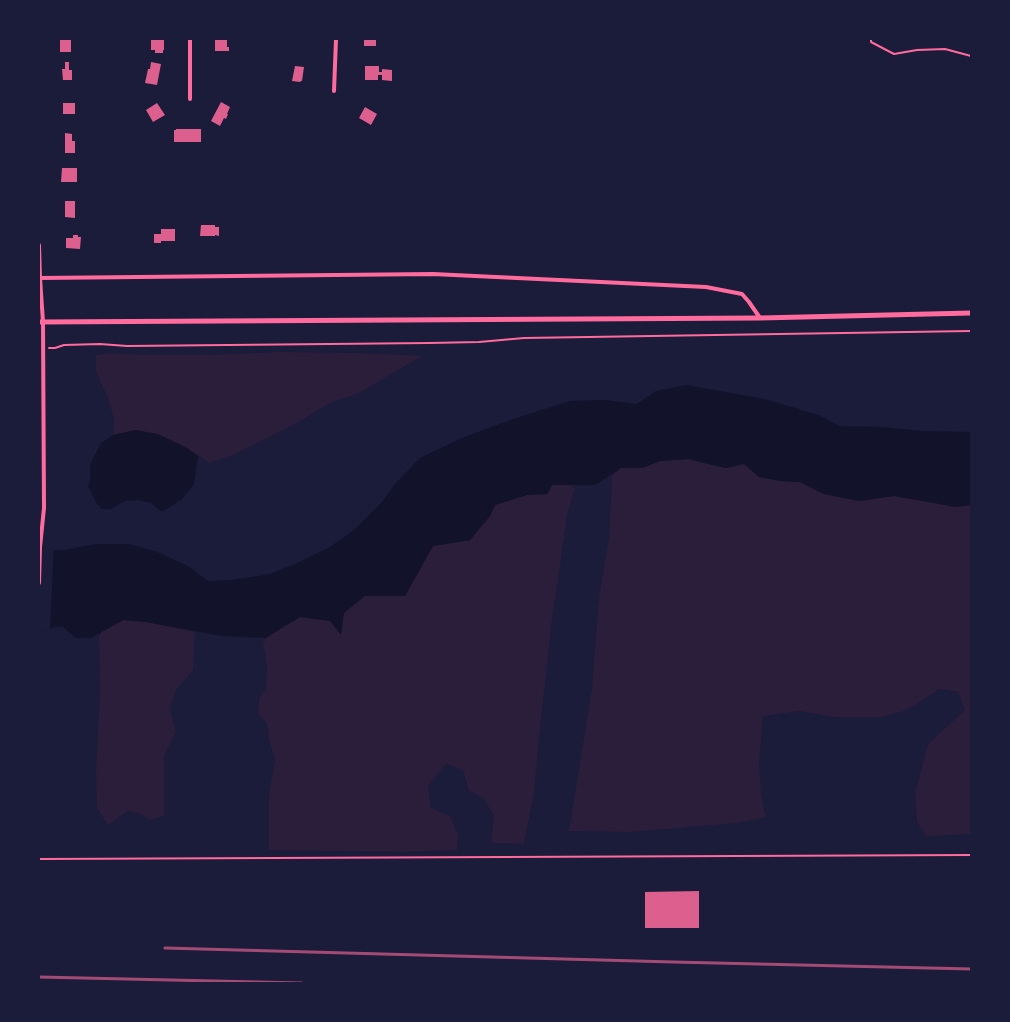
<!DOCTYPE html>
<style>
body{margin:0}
#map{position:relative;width:1010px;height:1022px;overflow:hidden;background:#1b1b3a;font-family:"Varela Round",sans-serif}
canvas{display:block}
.frame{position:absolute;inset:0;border:40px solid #1b1b3a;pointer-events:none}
</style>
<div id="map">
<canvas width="1010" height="1022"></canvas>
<div class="frame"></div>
</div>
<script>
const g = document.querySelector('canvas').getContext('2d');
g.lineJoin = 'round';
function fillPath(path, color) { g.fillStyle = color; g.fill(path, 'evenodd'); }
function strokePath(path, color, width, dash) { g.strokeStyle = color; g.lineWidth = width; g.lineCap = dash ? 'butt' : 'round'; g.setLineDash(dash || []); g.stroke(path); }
fillPath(new Path2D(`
 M278 352 356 353 422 356 359 393 330 403 295 424 233 455 209 463 187 448 136 430 113 435 114 419 106 393 96 372V355L109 353 151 355H206Z
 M689 459 708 464 726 468 744 464 759 477 781 481 800 482 824 494 859 501 894 496 934 503 955 507 971 505V834L926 836 917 822 915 794 928 744 965 710 958 692 939 689 925 699 904 711 881 717H834L799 711 763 716 759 764 761 795 766 817 736 823 629 832 569 831 592 688 599 597 609 538 612 476 621 468H642L660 461Z
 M552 485H571L575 488 567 514 560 566 552 618 539 738 534 793 524 844 491 843 494 815 484 799 469 790 463 770 446 764 428 786 431 808 450 816 458 835 457 850 406 852 269 850V795L275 759 269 740 267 723 258 714 259 698 266 688 267 665 263 644 266 638 285 626 300 617 330 621 341 634 343 613 365 596H405L433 546 470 540 490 516 495 505 527 495 547 494Z
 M123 620 146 622 195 632 193 670 176 690 170 709 176 732 164 756V816L150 820 139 813 128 811 108 825 97 808 96 772 100 690 99 638 101 632Z`), '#2a1e3b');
fillPath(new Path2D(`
 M686 385 764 399 819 415 839 426 881 427 922 431 971 432V505L955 507 934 503 894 496 859 501 824 494 800 482 781 481 759 477 744 464 726 468 708 464 689 459 660 461 642 468H621L595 485H552L547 494 527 495 495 505 490 516 470 540 433 546 405 596H365L344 613 341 635 330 621 300 617 285 626 266 638 222 636 146 622 123 620 91 638H76L62 626 39 630V550H64L96 544H129L157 552 188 566 208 581 232 580 270 574 295 564 330 547 354 530 382 502 395 484 420 458 462 438 513 419 570 401 605 400 637 404 656 391Z
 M136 430 158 434 187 448 198 456 194 484 182 499 162 512 151 503 138 500 125 501 111 509H101L96 502 88 486 90 481V465L101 443 113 435Z`), '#12122b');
fillPath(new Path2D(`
 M39 548H54L50 630 39 632Z`), '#1b1b3a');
fillPath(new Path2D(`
 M60 39H71V52H60Z
 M151 39H164V50H163V53H155V50H151Z
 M215 39H227V47H229V51H215Z
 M364 39H376V46H364Z
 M65 62H69V70H72V80H63L62 69H65Z
 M151 62 161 64 157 85 145 83 148 69H150Z
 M295 66 304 67 302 81H301L300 82 292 81Z
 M365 66H379V72H382V69L392 70V81L382 80V75H378V80H365Z
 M221 102 230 107 227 114H228L226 119 224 118 220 126 211 121Z
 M63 103H75V114H63Z
 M157 103 165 115 153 122 146 110Z
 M365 107 377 114 371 125 359 118Z
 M176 129H201V142H174V130H176Z
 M65 133 72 134V141H75V153H65Z
 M62 168H77V182H61Z
 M65 201H75V218L65 217Z
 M201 225H215V227H219V236L215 235V236H200Z
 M161 229H175V241H161V243H154V234H161Z
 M73 235H78V237H81L80 249 66 248V238H73Z
 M699 891V928H645V892Z`), '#dd5f8e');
strokePath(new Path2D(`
 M49 348H55L64 345 100 344 127 346 429 343 479 342 524 338 971 331`), '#ff6b9d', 2);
strokePath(new Path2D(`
 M871 39V42L894 54 917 50 945 49 971 56
 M39 859 971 855`), '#ff6b9d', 2);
strokePath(new Path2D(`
 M334 91 336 39
 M190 99V39
 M39 245 40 278 43 322 44 508 40 547 39 583
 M39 278 433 274 706 287 742 294 749 302 760 318`), '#ff6b9d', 4);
strokePath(new Path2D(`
 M39 322 760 318 971 313`), '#ff6b9d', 5);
strokePath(new Path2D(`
 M165 948 673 962 971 969
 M39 977 302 983`), '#a44b75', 3);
</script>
